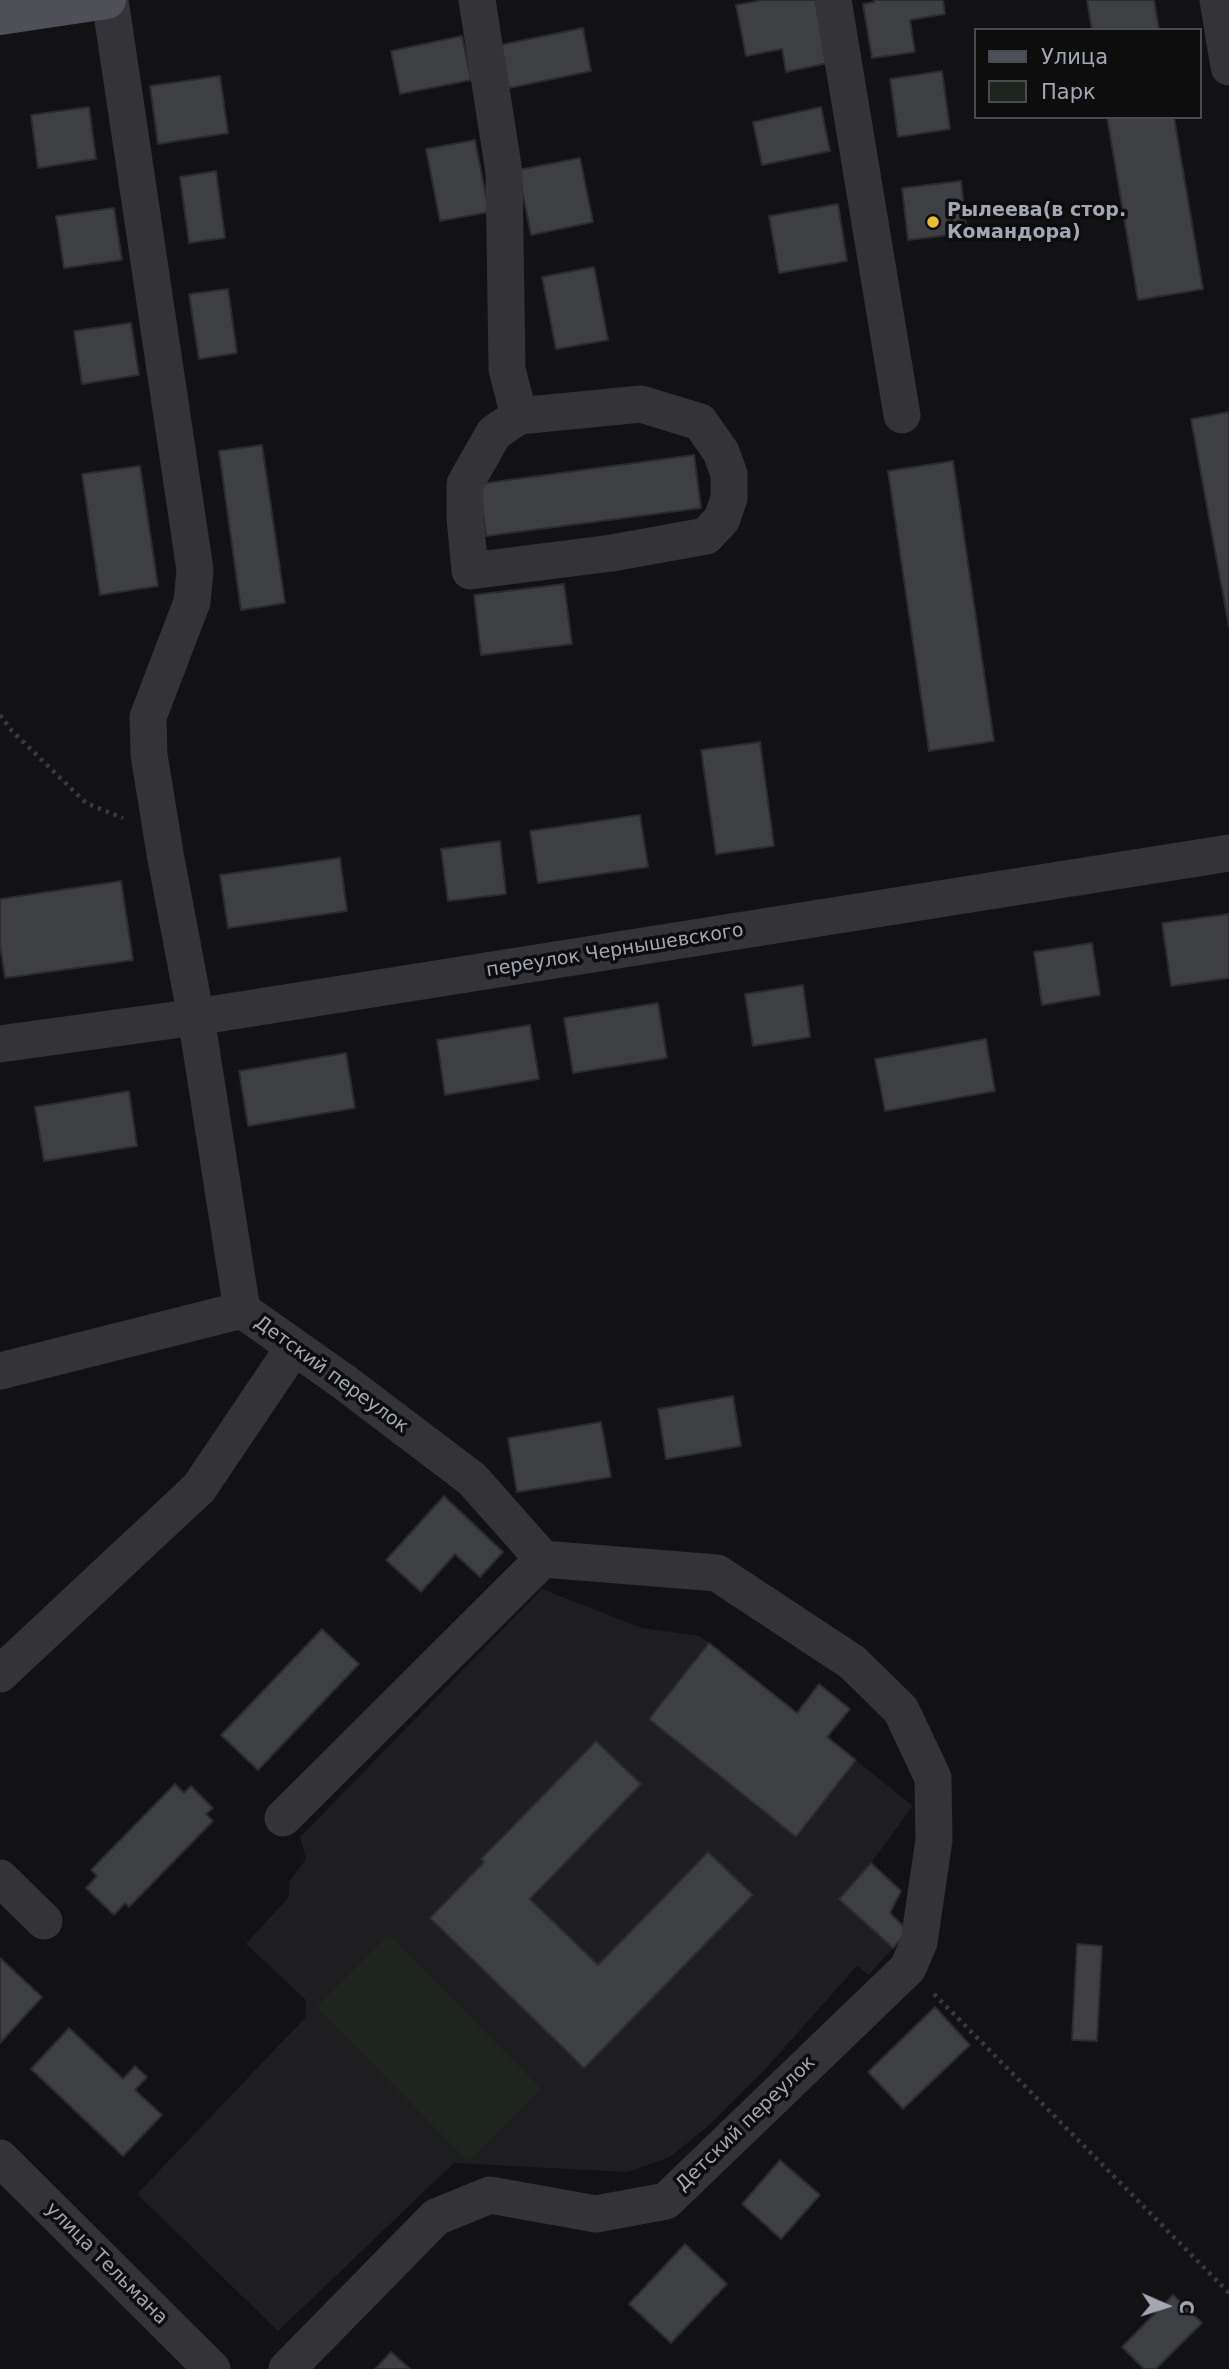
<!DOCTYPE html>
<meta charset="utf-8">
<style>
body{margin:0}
#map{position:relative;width:1229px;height:2369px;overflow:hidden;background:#121113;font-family:"DejaVu Sans",sans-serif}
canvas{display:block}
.legend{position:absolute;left:974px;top:28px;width:228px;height:91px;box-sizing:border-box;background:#0d0d0e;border:2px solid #494b50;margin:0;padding:9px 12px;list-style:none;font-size:21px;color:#a3a7b3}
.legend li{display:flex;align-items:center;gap:14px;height:35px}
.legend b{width:35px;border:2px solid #494b50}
.north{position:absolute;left:1131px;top:2271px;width:70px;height:70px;-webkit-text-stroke:5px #0d0d0e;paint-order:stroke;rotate:93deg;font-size:19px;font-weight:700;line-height:28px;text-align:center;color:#a3a7b3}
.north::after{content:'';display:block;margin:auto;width:24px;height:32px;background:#a3a7b3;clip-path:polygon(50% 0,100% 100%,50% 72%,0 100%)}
</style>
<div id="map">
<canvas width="1229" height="2369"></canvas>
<ul class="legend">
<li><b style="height:9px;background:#4f5057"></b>Улица</li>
<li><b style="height:19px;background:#1e251f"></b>Парк</li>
</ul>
<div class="north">С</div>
</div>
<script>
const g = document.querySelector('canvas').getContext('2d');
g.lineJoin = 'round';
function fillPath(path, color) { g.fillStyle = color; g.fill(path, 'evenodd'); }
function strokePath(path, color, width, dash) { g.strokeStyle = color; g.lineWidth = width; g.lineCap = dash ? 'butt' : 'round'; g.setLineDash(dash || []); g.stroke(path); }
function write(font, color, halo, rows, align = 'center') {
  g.font = font + ' "DejaVu Sans",sans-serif'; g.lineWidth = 7; g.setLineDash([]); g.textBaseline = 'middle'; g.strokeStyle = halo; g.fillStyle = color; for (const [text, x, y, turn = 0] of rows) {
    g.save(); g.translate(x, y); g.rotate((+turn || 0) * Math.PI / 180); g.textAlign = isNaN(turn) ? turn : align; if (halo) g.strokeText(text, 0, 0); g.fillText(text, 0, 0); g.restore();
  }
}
fillPath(new Path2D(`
 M542 1589 642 1628 700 1636 796 1712 819 1684 850 1709 827 1737 913 1806 871 1863 901 1891 890 1913 908 1931 869 1975 857 1966 769 2065 707 2127 670 2157 627 2172 454 2163 278 2331 137 2194 305 2018 306 2000 246 1944 289 1897V1882L306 1859 300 1837Z`), '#1e1e20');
fillPath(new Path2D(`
 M389 1935 541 2089 468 2161 317 2007Z`), '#1e251f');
const building = new Path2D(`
 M763 0H815L828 63 786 72 782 49 746 56 736 5Z
 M874 0H943L945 14 910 20 915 52 872 58 863 4 874 2Z
 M1087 0H1154L1159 30H1092Z
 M583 28 591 71 509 88 500 45Z
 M462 36 471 80 400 94 391 51Z
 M942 71 950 129 898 137 890 79Z
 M220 76 228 133 158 144 150 86Z
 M89 107 96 159 38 168 31 115Z
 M821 107 830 151 762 165 753 122Z
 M1107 117H1174L1203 289 1138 300Z
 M475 140 489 212 440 221 426 149Z
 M580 158 593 222 531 235 518 170Z
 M216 171 225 238 189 243 180 177Z
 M961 181 967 233 908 240 902 188Z
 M838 204 847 261 779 273 769 216Z
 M114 208 122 260 64 268 56 216Z
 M594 267 608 340 556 349 542 277Z
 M228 289 237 353 199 359 189 294Z
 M131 323 139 375 82 384 74 331Z
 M1229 412V627L1191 419Z
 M262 445 285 603 241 610 219 451Z
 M694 455 701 508 486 536 479 484Z
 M953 461 994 741 929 751 888 471Z
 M140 466 158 586 100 595 82 474Z
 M564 584 572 644 481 655 474 595Z
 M760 742 774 846 716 854 701 750Z
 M640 815 648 867 538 883 530 831Z
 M500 841 506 894 448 901 441 849Z
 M340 858 347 911 228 928 220 875Z
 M121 881 133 960 5 978 0 944V899Z
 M1229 914V978L1171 986 1162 923Z
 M1092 943 1100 995 1042 1005 1034 952Z
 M803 985 810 1037 753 1046 745 994Z
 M658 1003 667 1058 573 1073 564 1018Z
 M530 1025 539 1079 445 1095 437 1040Z
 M986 1039 995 1091 885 1111 875 1059Z
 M346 1053 355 1108 248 1126 239 1071Z
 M129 1091 137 1146 44 1161 35 1107Z
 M733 1396 741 1446 666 1459 658 1409Z
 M601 1422 611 1477 517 1492 508 1438Z
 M444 1496 503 1552 480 1577 455 1554 421 1592 386 1560Z
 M322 1629 359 1664 258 1770 221 1735Z
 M709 1643 797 1713 819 1684 850 1709 827 1737 856 1760 796 1837 649 1719Z
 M596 1741 641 1784 530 1899 598 1965 708 1852 753 1895 584 2068 430 1918 484 1862 481 1859Z
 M175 1784 184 1793 191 1786 213 1808 206 1814 213 1821 129 1907 125 1903 114 1915 86 1888 97 1876 91 1870Z
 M871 1863 901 1891 890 1913 908 1931 893 1948 839 1899Z
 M1077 1944 1102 1946 1097 2041 1072 2040Z
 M0 1958 42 1997 0 2043Z
 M935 2007 970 2045 903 2109 868 2072Z
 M69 2028 123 2079 135 2066 147 2077 135 2090 162 2115 123 2156 31 2069Z
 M780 2160 820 2195 781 2239 742 2204Z
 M685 2244 727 2284 671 2343 629 2304Z
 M1173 2295 1202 2323 1156 2369H1144L1122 2347Z
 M391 2352 410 2369H375Z`);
fillPath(building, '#3e3f43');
strokePath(building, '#2c2c2f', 2);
strokePath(new Path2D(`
 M0 715 12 731 86 803 123 818
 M934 1994 1229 2293`), '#393a3f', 4.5, [3.5, 5]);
strokePath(new Path2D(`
 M110 0 195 570 192 602 148 717 149 755 166 859 196 1017 242 1310 344 1382 472 1479 543 1559 717 1573 852 1662 901 1710 933 1778 934 1840 919 1942 908 1968 666 2201 596 2214 490 2195 436 2217 287 2369
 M477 0 504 172 507 369 519 416
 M833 0 902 415
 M1218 0 1229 67
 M641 404 700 422 721 452 729 474V498L722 519 706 536 612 553 470 571 465 518V484L494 433 519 416Z
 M0 1044 196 1017 1229 853
 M0 1371 242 1310
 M0 1674 199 1488 294 1347
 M283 1818 543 1559
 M0 1878 44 1921
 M0 2158 212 2369`), '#333338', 37);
strokePath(new Path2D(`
 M0 16 107 0`), '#4f5057', 38);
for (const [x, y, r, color] of [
 [933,222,7,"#e9be33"]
]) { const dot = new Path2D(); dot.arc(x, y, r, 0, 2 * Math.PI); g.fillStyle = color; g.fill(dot); strokePath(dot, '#0d0d0e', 2.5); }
write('bold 19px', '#a3a7b3', '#0d0d0e', [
 ["Рылеева(в стор.",947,211],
 ["Командора)",947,233]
], 'left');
write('19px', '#a3a7b3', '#0d0d0e', [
 ["переулок Чернышевского",615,951,-9],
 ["Детский переулок",331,1375,36],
 ["Детский переулок",746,2124,-44],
 ["улица Тельмана",106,2264,45]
]);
</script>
